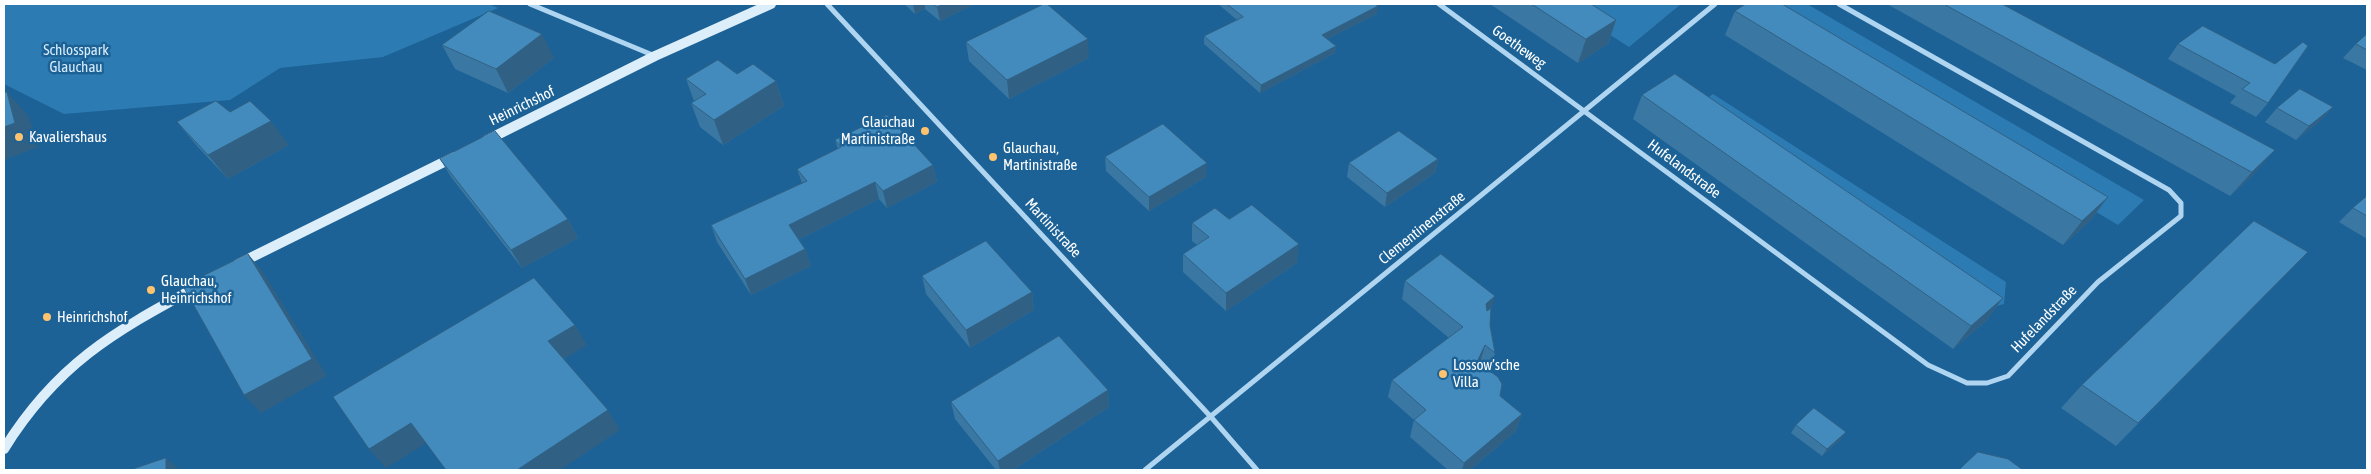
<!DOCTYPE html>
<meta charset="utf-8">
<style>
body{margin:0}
#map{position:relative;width:2371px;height:474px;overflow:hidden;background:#1c6296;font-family:"Asap Condensed",sans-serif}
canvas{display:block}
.frame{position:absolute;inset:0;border:5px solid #fff;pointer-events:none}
</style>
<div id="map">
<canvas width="2371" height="474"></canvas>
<div class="frame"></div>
</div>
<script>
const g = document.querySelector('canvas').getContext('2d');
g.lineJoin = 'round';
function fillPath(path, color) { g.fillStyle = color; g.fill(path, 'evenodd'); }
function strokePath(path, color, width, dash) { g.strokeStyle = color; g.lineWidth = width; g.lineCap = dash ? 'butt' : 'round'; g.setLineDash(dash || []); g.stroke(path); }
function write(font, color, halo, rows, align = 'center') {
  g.font = font + ' "Asap Condensed",sans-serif'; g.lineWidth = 5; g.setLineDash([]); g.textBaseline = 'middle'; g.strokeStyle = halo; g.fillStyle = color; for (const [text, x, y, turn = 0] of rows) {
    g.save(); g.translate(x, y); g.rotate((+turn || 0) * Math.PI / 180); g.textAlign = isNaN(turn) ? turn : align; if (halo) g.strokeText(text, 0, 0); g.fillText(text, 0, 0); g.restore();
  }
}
fillPath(new Path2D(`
 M4 4H489L498 8 383 57 280 68 230 100 64 114 4 84Z
 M1562 4H1681L1629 47Z
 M1752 4H1807L2144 200 2118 225 1750 5Z
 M1713 94 2006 282 2004 304 1986 309 1689 111Z`), '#2c7bb2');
strokePath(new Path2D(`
 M530 4 655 56
 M827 4 1211 417 1257 470
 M1439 4 1928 365 1967 383H1987L2008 376 2098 282 2181 216V203L2169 190 1839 4
 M1145 470 1715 4`), '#afd5f0', 5);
strokePath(new Path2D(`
 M487 140 655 56 771 4
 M238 264 454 157
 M4 449C56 365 113 332 197 287`), '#ddeefb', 10);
fillPath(new Path2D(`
 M904 4H975L940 21 925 9 915 14Z
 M1218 4H1375L1377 14 1327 39 1336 46 1335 53 1260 93 1204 44V36L1237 20Z
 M1490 4H1591L1616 20 1608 44 1578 63Z
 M1887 4H2002L2254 174 2230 196Z
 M1735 11 2108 197 2090 221 2063 245 1725 35Z
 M2203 26 2268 103 2256 117 2230 103 2236 96 2168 59 2178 44Z
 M2367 34V70L2343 58 2356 44Z
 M966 42 1089 58 1009 99 969 61Z
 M442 45 554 58 508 93 455 69Z
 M737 74 776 81 784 106 723 145 700 127 691 103 694 101 686 79Z
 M1642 95 2003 298 1986 321 1953 349 1633 119Z
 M2333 107 2320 121 2296 140 2265 122 2277 108Z
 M177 122 289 145 228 179 197 146Z
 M835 140 933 165 937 182 887 208 879 199 798 240 805 249 811 266 751 295 717 242 711 225 802 183 797 169 838 149Z
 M1105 157 1206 177 1149 211 1106 171Z
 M440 159 568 219 578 238 522 268 451 177Z
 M1438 159 1435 173 1385 207 1347 177 1349 163Z
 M2367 196V239L2339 222 2353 208Z
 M1229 219 1297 263 1226 311 1183 272V254L1197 245 1192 241V223Z
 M2308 252 2116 446 2061 408 2082 385Z
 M922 276 1032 292 1034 310 970 348 926 294Z
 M1405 281 1491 309 1490 325 1495 353 1490 371 1480 363 1479 364 1500 396 1522 414 1516 431 1470 470H1448L1410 437 1414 420 1388 397 1392 380 1449 338 1402 299Z
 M1108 390 1109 407 1013 470H996L955 419 951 402Z
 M1796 425 1841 439 1822 456 1791 433Z`), '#3a78a3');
fillPath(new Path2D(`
 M913 4H925V9L915 14Z
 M944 4H975L940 21 937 7Z
 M1378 6 1377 14 1321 42 1322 35Z
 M1616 20 1608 44 1578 63 1586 39Z
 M542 34 554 58 508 93 496 69Z
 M1088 39 1089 58 1009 99 1007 80Z
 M1336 46 1335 53 1260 93 1261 85Z
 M776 81 784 106 723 145 714 120Z
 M7 92 29 117 38 147 4 160V127Z
 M2333 107 2320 121 2296 140 2309 126Z
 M271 121 289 145 228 179 208 155Z
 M2275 150 2254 174 2230 196 2252 172Z
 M1438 159 1435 173 1385 207 1387 193Z
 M1207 163 1206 177 1149 211V197Z
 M933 165 937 182 887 208 883 191Z
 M875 182 879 199 794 242 789 225Z
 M2108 197 2090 221 2063 245 2082 221Z
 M568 219 578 238 522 268 511 250Z
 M1299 244 1297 263 1226 311V293Z
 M805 249 811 266 751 295 745 279Z
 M248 254 263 272 327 376 261 413 244 395Z
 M1032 292 1034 310 970 348 966 330Z
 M1495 296 1490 314 1481 322 1486 304Z
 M2003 298 1986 321 1953 349 1971 326Z
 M575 325 587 345 561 361 548 341Z
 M1485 345 1480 363 1472 380 1477 362Z
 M1108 390 1109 407 1013 470H1000L998 461Z
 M608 410 620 430 560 470H517Z
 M1522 414 1516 431 1470 470H1462L1464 463Z
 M411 423 428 442 386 468 369 449Z
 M1846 432 1841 439 1822 456 1827 449Z
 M166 458 180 470H166Z`), '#306184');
const building = new Path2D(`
 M934 4H944L937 7Z
 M1044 4H1047L1088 39 1007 80 966 42Z
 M1227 4H1375L1378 6 1322 35 1336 46 1261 85 1204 36 1243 17Z
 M1532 4H1591L1616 20 1586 39Z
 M1746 4H1782L2108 197 2082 221 1735 11Z
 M1944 4H2002L2275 150 2252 172Z
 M489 11 542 34 496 69 442 45Z
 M2203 26 2275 64 2303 42 2308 46 2268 103 2242 89 2250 83 2178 44Z
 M2367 34V50L2356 44Z
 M718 60 737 74 753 64 776 81 714 120 691 103 706 94 686 79Z
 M1675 74 2003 298 1971 326 1642 95Z
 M2300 89 2333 107 2309 126 2277 108Z
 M7 92 15 123 4 127V93Z
 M216 101 230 112 250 101 271 121 208 155 177 122Z
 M887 115 933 165 883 191 875 182 789 225 805 249 745 279 711 225 807 181 797 169 841 147 835 140Z
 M1163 124 1207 163 1149 197 1105 157Z
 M495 131 568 219 511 250 440 159Z
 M1399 131 1438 159 1387 193 1349 163Z
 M2367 196V216L2353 208Z
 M1252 205 1299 244 1226 293 1183 254 1209 237 1192 223 1215 208 1229 219Z
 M2254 221 2308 252 2138 423 2082 385Z
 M986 241 1032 292 966 330 922 276Z
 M248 254 312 359 244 395 183 286Z
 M1441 254 1495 296 1486 304 1487 311 1491 308 1490 325 1495 353 1485 345 1477 362 1498 377 1502 384 1500 396 1522 414 1464 463 1414 420 1426 410 1392 380 1463 327 1405 281Z
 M534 278 575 325 548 341 608 410 517 470H446L411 423 369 449 333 397Z
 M1059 336 1108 390 998 461 951 402Z
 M1814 408 1846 432 1827 449 1796 425Z
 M1978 452 2008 459 2023 470H1959Z
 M166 458V470H130Z`);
fillPath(building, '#448bbd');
strokePath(building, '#306184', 1);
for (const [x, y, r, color] of [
 [925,131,5,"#ffc26e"],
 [19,137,5,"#ffc26e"],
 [993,157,5,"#ffc26e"],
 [151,290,5,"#ffc26e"],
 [47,317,5,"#ffc26e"],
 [1443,374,5,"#ffc26e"]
]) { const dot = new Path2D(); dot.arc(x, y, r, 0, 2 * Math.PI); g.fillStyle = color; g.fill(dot); strokePath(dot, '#1c6296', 2); }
write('15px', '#fff', '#1c6296', [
 ["Goetheweg",1519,47,36],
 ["Heinrichshof",522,106,-26],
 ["Hufelandstraße",1684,169,37],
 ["Martinistraße",1053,228,47],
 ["Clementinenstraße",1422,228,-39],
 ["Hufelandstraße",2044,319,-46]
]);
write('15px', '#d6ecfb', '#1c6296', [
 ["Schlosspark",76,50],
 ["Glauchau",76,67]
]);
write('15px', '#fff', '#1c6296', [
 ["Glauchau",915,122,"right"],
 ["Martinistraße",915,139,"right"],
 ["Kavaliershaus",29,137],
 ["Glauchau,",1003,148],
 ["Martinistraße",1003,165],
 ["Glauchau,",161,281],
 ["Heinrichshof",161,298],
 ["Heinrichshof",57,317],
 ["Lossow’sche",1453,365],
 ["Villa",1453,382]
], 'left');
</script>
